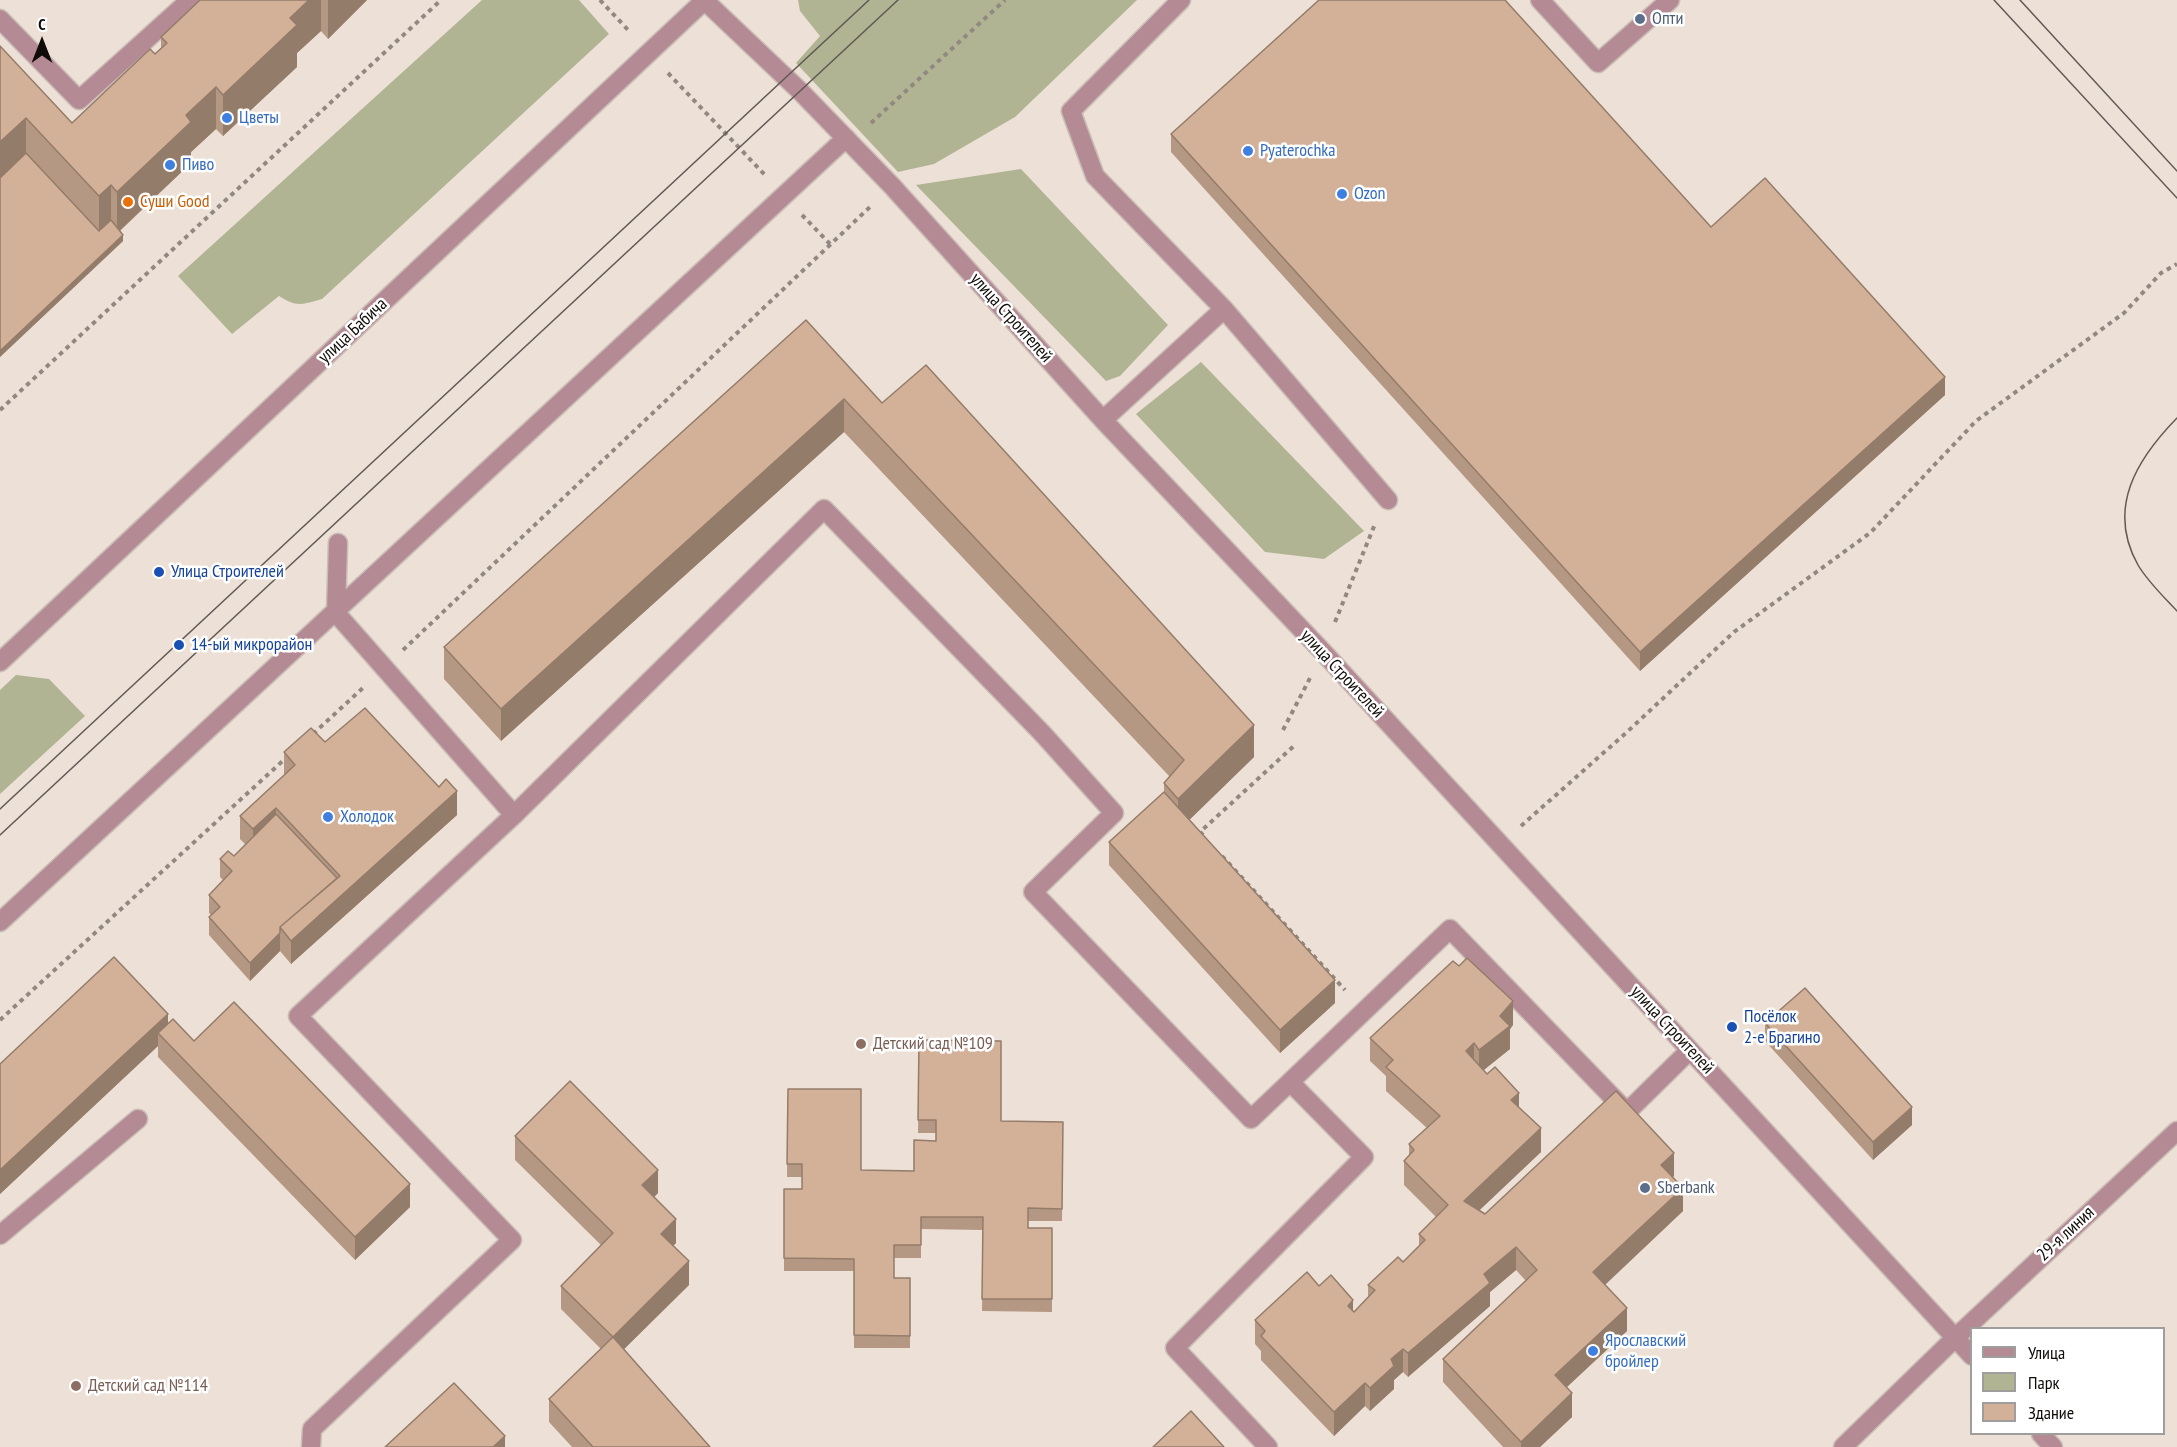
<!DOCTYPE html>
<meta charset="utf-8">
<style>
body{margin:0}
#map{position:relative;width:2177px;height:1447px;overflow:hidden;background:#ede0d7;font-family:"PT Sans Narrow",sans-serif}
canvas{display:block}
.legend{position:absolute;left:1970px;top:1327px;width:195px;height:108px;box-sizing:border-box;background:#fff;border:2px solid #9f9e9d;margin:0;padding:8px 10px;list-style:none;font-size:18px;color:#100c09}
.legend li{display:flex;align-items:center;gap:12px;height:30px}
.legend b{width:30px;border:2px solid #9f9e9d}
.north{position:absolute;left:12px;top:12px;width:60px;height:60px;-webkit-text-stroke:4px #fff;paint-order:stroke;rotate:0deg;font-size:16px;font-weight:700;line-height:24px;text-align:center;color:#100c09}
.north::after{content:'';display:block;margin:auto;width:21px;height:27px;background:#100c09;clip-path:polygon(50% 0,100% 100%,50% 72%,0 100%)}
</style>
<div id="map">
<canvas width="2177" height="1447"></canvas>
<ul class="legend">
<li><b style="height:8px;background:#b48b95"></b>Улица</li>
<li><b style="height:16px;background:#b0b493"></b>Парк</li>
<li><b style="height:16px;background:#d3b198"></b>Здание</li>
</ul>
<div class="north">С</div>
</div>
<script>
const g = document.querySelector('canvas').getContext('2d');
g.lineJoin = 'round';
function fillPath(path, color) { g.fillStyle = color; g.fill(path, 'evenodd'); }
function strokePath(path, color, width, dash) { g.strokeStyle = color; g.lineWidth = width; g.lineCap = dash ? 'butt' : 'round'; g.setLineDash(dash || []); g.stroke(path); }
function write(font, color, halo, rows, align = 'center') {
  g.font = font + ' "PT Sans Narrow",sans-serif'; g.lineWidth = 5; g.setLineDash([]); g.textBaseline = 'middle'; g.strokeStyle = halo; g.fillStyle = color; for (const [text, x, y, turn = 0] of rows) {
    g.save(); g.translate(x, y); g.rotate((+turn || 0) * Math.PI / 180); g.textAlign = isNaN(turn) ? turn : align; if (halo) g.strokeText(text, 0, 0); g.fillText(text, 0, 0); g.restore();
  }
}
fillPath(new Path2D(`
 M482 0H579L609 34 322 299C302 305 296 307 279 296L232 334 178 276Z
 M798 0H1137L1015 117 934 164 898 172 796 63 820 36 800 11Z
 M1021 169 1168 325 1120 376 1106 381 916 185Z
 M1201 362 1364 531 1324 559 1265 552 1136 414Z
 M16 675 49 679 85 716 0 794V690Z`), '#b0b493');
const minor = new Path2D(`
 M704 0 800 91 892 186 1103 420 1323 652 1972 1356
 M1181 0 1071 111 1095 176 1224 309 1388 500
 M1540 0 1598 63 1670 0
 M0 19 79 100 190 0
 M1103 420 1224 309
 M338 543 336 613 514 815 824 509 1042 733 1114 813 1033 892 1251 1119 1290 1082 1364 1157 1175 1348 1268 1447
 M0 662 705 0
 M0 922 846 138
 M1290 1082 1450 929 1627 1112 1690 1050
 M0 1235 138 1119
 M2041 1434 2053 1447
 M311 1447 312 1429 512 1240 298 1016 514 815
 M1843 1447 1955 1338 2177 1131`);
strokePath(minor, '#cabeb6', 21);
strokePath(new Path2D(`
 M600 0 630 32
 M668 73 766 176
 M871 123 1005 0
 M802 215 830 244
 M0 410 441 0
 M1335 622 1375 524
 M403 650 872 205
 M1283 730 1310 678
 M313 734 365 686
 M1521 826 1627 732 1734 632 1870 533 1976 421 2124 313 2161 273 2177 264
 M1203 835 1200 832 1296 744
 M1222 856 1345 990
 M0 1020 287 757`), '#918882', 4, [4.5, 4.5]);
strokePath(minor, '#b48b95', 18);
strokePath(new Path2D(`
 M1994 0 2177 198
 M2020 0 2177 171
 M2177 418C2137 459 2106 508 2138 565 2148 582 2164 597 2177 611
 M0 809 869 0
 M0 835 898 0`), '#605954', 1.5);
fillPath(new Path2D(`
 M200 0H367L328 39 321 31 297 53V67L223 136 216 129 191 152V163L120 231 123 241 0 357V46L72 123 161 48V37Z
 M1171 134 1711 227 1945 395 1640 671 1171 152Z
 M806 320 882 403 1254 757 1189 820 1335 1003 1280 1053 1109 865V842L1164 792V783L1170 777 844 432 501 741 444 679V647Z
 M325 742 457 815 291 964 280 951 250 981 209 935V917L211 915 209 913V895L223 880 220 877V859L234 856 246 845 240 839V816L284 776V752Z
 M1765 1023 1912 1125 1873 1160 1765 1041Z
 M168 1025 194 1041 410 1207 355 1260 158 1057V1046L0 1194V1064Z
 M1513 1025 1510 1029V1049L1483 1070 1519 1108 1541 1152 1479 1210 1485 1214 1674 1176 1673 1177 1683 1211 1605 1285 1627 1331 1567 1387 1572 1417 1540 1447H1503L1443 1382V1359L1526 1281 1516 1270 1490 1292V1306L1408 1377 1403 1372 1394 1380V1389L1370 1411 1365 1406 1334 1436 1261 1360V1351L1255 1344V1320L1319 1286 1354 1312 1368 1297V1285L1403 1262 1419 1246V1234L1436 1217 1404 1185V1161L1409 1156V1144L1427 1128 1386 1091V1076L1370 1061V1038Z
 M919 1040 1001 1121 1063 1122 1062 1221H1028V1228H1052V1312L982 1311 983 1230 921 1229V1258H894V1278H910V1348H854V1271H784V1189H802V1177H787L788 1089 861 1170 914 1171 936 1141V1133H918Z
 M515 1136 658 1193 654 1197 676 1243 673 1246 689 1285 624 1349 710 1447H572L549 1422V1399L601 1349 561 1309V1286L601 1245 515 1160Z`), '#b59883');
fillPath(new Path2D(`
 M309 0H321V31L297 53V67L223 136V95L290 18Z
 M328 0H367L328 39Z
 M216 87V129L191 152V163L117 233V192L186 115Z
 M26 118V160L0 184V142Z
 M111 185V227L99 238V196Z
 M123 235V241L0 357V351Z
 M1945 377V395L1640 671V652Z
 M844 399V432L501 741V709Z
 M1254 725V757L1178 831V799Z
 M457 791V815L291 964V941Z
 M276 808V832L253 852V829Z
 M280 933V951L250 981V963Z
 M1335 980V1003L1280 1053V1030Z
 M1513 1001V1025L1510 1029V1049L1479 1074V1050L1500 1016Z
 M168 1014V1037L158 1033V1046L0 1194V1170Z
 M1474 1043V1066L1466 1051Z
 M1519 1093V1116L1511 1100Z
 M1912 1107V1125L1873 1160V1142Z
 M1541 1128V1152L1464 1225V1201Z
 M1674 1153V1176L1661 1188V1165Z
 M658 1170V1193L642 1209V1185Z
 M410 1184V1207L355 1260V1237Z
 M1683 1188V1211L1593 1296V1272Z
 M676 1219V1243L661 1258V1234Z
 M1516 1247V1270L1490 1292V1306L1408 1377V1353L1484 1274Z
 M689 1261V1285L613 1360V1337Z
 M1353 1300V1323L1348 1306Z
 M1627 1308V1331L1555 1398V1375Z
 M1403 1349V1372L1394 1380V1389L1370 1411V1388L1391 1359Z
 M1365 1383V1406L1334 1436V1412Z
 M1572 1393V1417L1540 1447H1521V1442Z
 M505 1436V1447H493Z`), '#947c6a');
const building = new Path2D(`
 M200 0H309L290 18 297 25 223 95 216 87 186 115 191 122 117 192 111 185 99 196 26 118 0 142V46L72 123 150 49 155 54 167 43 161 37Z
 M1319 0H1505L1711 227 1765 178 1945 377 1640 652 1171 134Z
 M26 153 99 231 111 220 123 235 0 351V178Z
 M806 320 882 403 926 365 1254 725 1178 799 1164 783 1184 760 844 399 501 709 444 647Z
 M365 708 439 787 446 779 457 791 291 941 280 927 340 876 276 808 253 829 240 816 295 765 284 752 311 728 325 742Z
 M1164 792 1335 980 1280 1030 1109 842Z
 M276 814 337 878 280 927V933L250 963 209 917 220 907 209 895 232 871 220 859 228 851 234 856Z
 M114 957 168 1014 0 1170V1064Z
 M1467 958 1513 1001 1500 1016 1510 1026 1479 1050 1474 1043 1466 1051 1487 1074 1495 1067 1519 1093 1511 1100 1541 1128 1464 1201 1485 1214 1616 1091 1674 1153 1661 1165 1683 1188 1593 1272 1627 1308 1555 1375 1572 1393 1521 1442 1443 1359 1537 1270 1516 1247 1484 1274 1490 1283 1408 1353 1403 1349 1391 1359 1394 1366 1370 1388 1365 1383 1334 1412 1261 1336 1265 1331 1255 1320 1307 1272 1319 1286 1331 1275 1353 1300 1348 1306 1354 1312 1375 1290 1368 1285 1398 1257 1403 1262 1425 1240 1419 1234 1448 1205 1404 1161 1414 1150 1409 1144 1440 1116 1386 1067 1393 1060 1370 1038 1453 961 1459 966Z
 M1805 988 1912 1107 1873 1142 1765 1023Z
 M234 1002 410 1184 355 1237 158 1033 173 1019 194 1041Z
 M919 1040 1001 1041V1121L1063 1122 1062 1209 1028 1208V1228H1052V1299H982L983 1217H921V1245H894V1278H910V1336L854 1335V1259L784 1258V1189H802V1164H787L788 1089H861V1170L914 1171V1140L936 1141V1120H918Z
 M570 1081 658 1170 642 1185 676 1219 661 1234 689 1261 613 1337 561 1286 613 1233 515 1136Z
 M613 1337 710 1447H593L549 1399Z
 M454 1383 505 1436 493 1447H385Z
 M1191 1411 1224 1447H1153Z`);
fillPath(building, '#d3b198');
strokePath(building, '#947c6a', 1.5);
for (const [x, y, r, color] of [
 [1640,19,6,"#5c6f8a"],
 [227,118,6,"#3f7fe0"],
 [1248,151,6,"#3f7fe0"],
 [170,165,6,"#3f7fe0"],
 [1342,194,6,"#3f7fe0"],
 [128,202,6,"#e8710a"],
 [159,572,6,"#1a4fb4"],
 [179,645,6,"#1a4fb4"],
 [328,817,6,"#3f7fe0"],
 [1732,1027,6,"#1a4fb4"],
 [861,1044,6,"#8d6e63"],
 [1645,1188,6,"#5c6f8a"],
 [1593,1351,6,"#3f7fe0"],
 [76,1386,6,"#8d6e63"]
]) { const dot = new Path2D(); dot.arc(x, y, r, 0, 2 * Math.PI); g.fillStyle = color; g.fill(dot); strokePath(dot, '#fff', 2); }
write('18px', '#4e5e75', '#fff', [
 ["Опти",1652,19],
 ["Sberbank",1657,1188]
], 'left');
write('18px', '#366cbe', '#fff', [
 ["Цветы",239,118],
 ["Pyaterochka",1260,151],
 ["Пиво",182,165],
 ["Ozon",1354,194],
 ["Холодок",340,817],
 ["Ярославский",1605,1341],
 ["бройлер",1605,1362]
], 'left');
write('18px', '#c56008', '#fff', [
 ["Суши Good",140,202]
], 'left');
write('18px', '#100c09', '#fff', [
 ["улица Строителей",1011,318,48],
 ["улица Бабича",353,331,-43],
 ["улица Строителей",1342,674,47],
 ["улица Строителей",1672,1030,47],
 ["29-я линия",2066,1234,-43]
]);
write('18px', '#164399', '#fff', [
 ["Улица Строителей",171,572],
 ["14-ый микрорайон",191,645],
 ["Посёлок",1744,1017],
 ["2-е Брагино",1744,1038]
], 'left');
write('18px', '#785e54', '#fff', [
 ["Детский сад №109",873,1044],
 ["Детский сад №114",88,1386]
], 'left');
</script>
